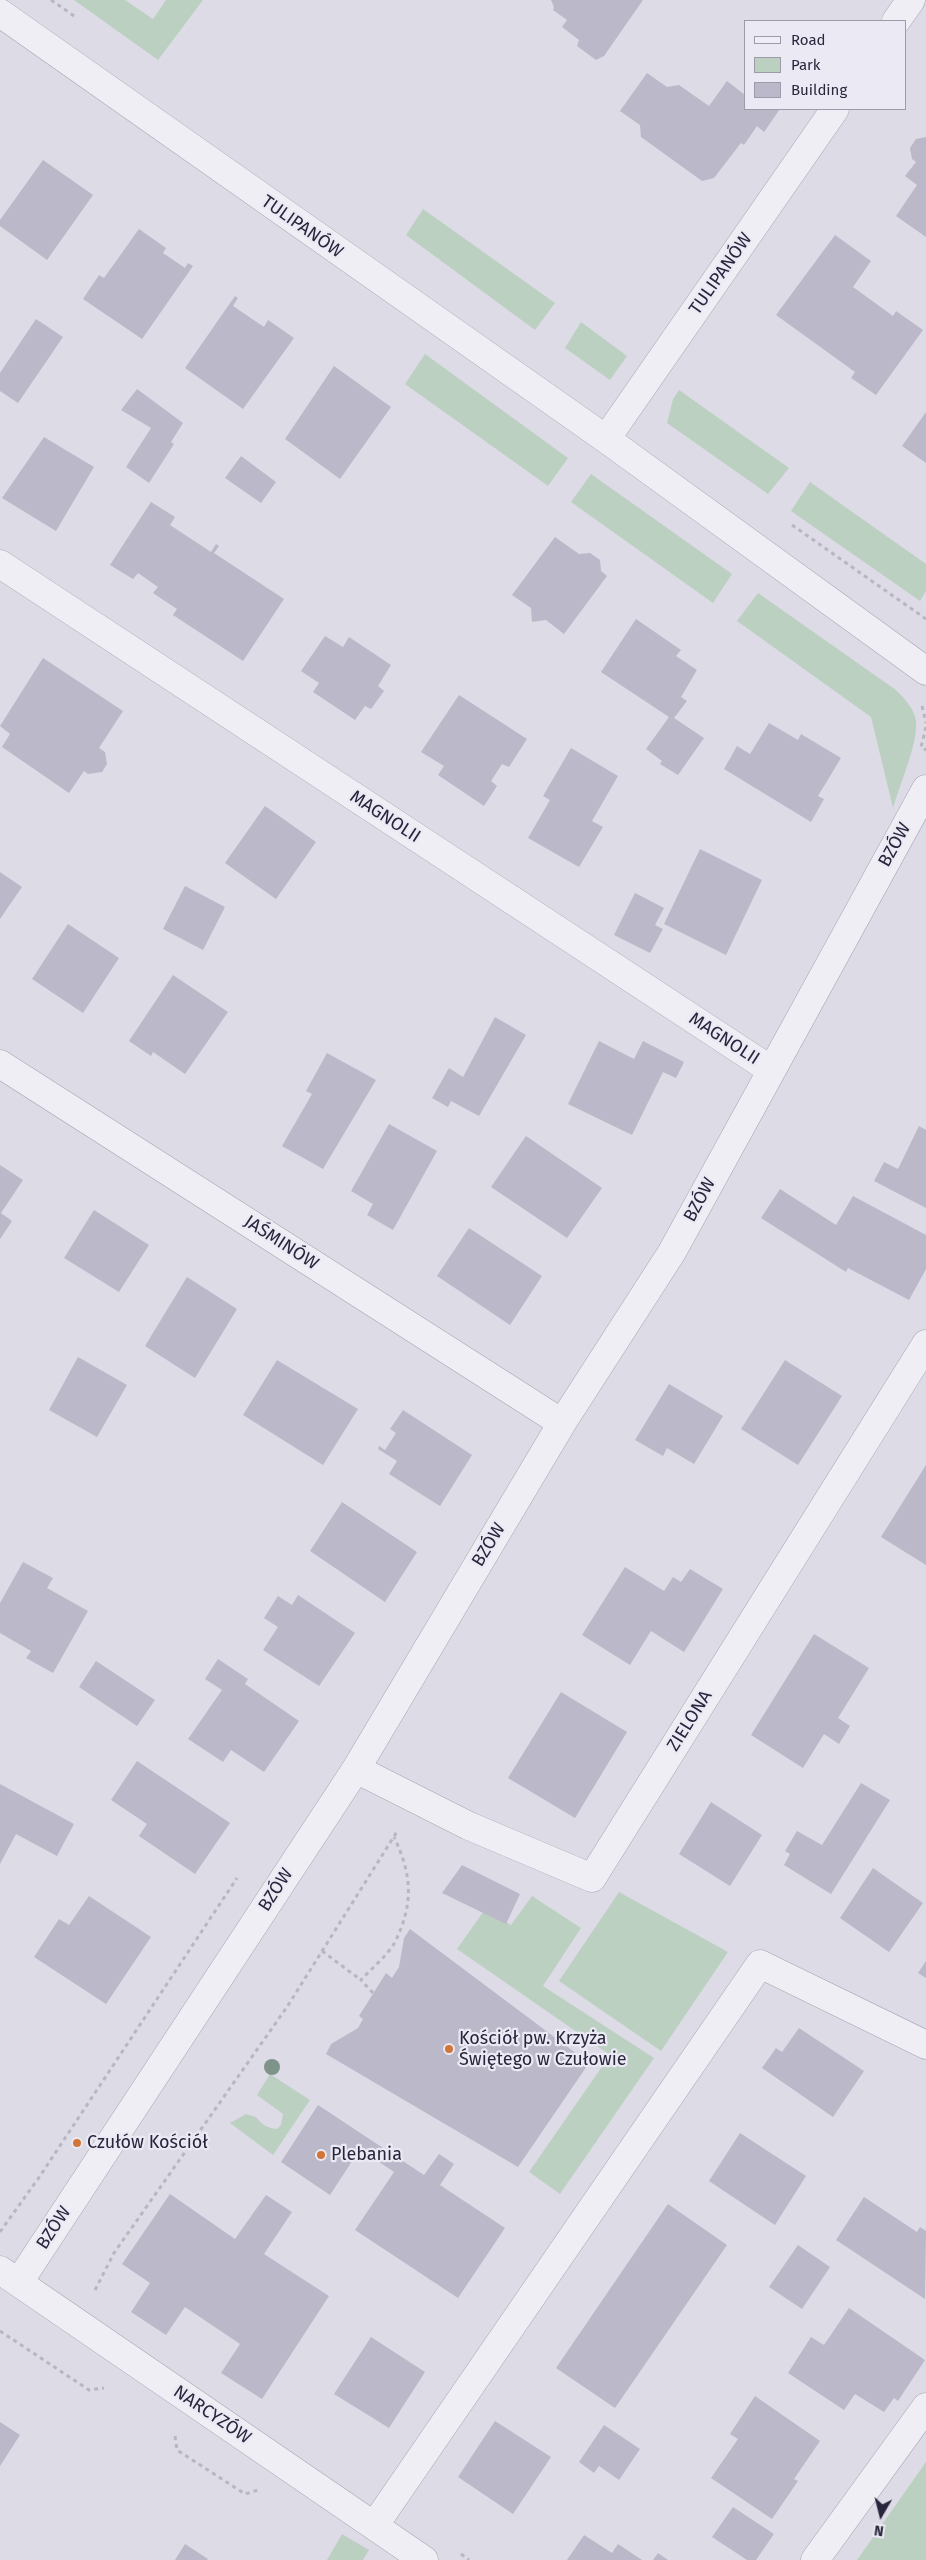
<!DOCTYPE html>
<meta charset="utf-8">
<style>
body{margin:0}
#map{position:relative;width:926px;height:2560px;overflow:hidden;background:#dddbe6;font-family:"Fira Sans",sans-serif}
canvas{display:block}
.legend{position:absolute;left:744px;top:20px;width:162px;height:90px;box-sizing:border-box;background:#ebeaf4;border:1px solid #9d9baa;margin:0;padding:6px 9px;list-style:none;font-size:15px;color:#29253c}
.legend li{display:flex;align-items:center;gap:10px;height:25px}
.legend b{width:25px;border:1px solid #9d9baa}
.north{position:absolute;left:856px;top:2490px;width:50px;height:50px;-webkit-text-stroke:4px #ebeaf4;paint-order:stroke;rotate:188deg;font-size:14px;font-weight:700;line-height:20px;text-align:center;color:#29253c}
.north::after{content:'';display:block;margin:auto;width:18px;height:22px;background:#29253c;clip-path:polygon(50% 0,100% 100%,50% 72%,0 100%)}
</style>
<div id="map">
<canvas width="926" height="2560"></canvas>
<ul class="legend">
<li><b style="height:6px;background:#efeef4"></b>Road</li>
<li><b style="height:14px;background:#bcd0c2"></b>Park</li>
<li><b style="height:14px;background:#bbb8c9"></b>Building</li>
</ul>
<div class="north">N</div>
</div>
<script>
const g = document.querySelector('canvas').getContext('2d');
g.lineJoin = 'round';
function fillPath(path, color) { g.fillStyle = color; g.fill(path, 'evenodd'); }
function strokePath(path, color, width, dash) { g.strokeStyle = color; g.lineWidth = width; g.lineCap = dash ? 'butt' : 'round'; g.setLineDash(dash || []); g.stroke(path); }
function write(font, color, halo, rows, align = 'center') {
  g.font = font + ' "Fira Sans",sans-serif'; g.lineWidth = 4.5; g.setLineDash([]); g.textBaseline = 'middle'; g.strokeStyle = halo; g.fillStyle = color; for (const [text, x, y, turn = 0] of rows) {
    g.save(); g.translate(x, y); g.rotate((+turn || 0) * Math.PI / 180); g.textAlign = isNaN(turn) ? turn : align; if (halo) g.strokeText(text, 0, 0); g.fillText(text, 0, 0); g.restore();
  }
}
fillPath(new Path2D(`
 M74 0H125L153 19 166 0H203L158 60Z
 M423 209 555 303 535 330 406 235Z
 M581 322 627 356 610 380 565 348Z
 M425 354 568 458 548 486 405 384Z
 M679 390 789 468 768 494 667 423 673 399Z
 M591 474 732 574 713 603 571 502Z
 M810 482 926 564V591L920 601 791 511Z
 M758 593 896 690C904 698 915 709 916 722 918 743 899 787 893 808L871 717 737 621Z
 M619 1892 728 1952 661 2051 559 1981Z
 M532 1896 581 1928 543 1986 654 2058 560 2194 529 2172 610 2055 457 1949 486 1908 511 1925Z
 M270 2074 310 2100 273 2155 230 2123 246 2114 256 2117C262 2125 267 2128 277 2129L281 2125 283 2114 257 2095Z
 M926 2462V2560H857Z
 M342 2534 369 2550 363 2560H327Z`), '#bcd0c2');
fillPath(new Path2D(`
 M551 0H643L604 56 596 60 577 46 579 40 562 27 567 20 553 10 554 7Z
 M647 73 667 87 679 85 709 106 727 81 745 95V109H780L764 132 757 126 744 145 741 143 714 178 702 181 641 137 640 125 620 111Z
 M926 137V237L896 216 917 185 905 176 916 162 912 159 910 148 916 139Z
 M43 160 93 195 47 260 0 226V220Z
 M139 229 166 248 163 253 185 268 188 263 193 266 142 339 83 299 99 275 104 278Z
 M835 235 871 261 853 287 893 316 896 311 923 330 876 395 851 378 855 372 776 315Z
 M235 296 238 298 233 306 264 327 268 320 294 338 243 409 185 368Z
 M36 319 63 337 18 403 0 391V373Z
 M334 366 391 407 340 479 285 439Z
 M137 389 183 423 171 442 174 444 149 483 126 467 151 428 121 410Z
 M926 412V463L902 446Z
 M44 437 94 467 56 531 2 498Z
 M241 456 276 482 261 503 225 478Z
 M151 502 175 517 170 525 211 552 216 544 219 546 214 553 284 599 243 661 173 615 177 609 153 593 158 587 138 573 133 579 110 565Z
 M555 537 579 554 590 553 600 560 601 571 607 576 564 634 546 620 532 622 531 608 512 595Z
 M636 619 681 650 676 656 697 670 681 697 687 701 674 718 704 738 678 775 660 764 662 761 646 749 669 717 601 672Z
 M325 636 343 647 349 637 391 665 378 686 384 691 371 709 365 706 355 720 313 692 319 683 301 671Z
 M43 658 123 711 99 748 105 752 107 764 102 772 88 774 84 771 69 793 2 747 10 734 0 726Z
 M459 695 527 739 509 767 502 764 491 781 497 786 484 806 438 775 444 766 421 752Z
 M769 723 798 740 801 734 841 758 818 796 824 799 811 822 724 769 737 746 750 754Z
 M571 748 618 776 592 821 603 827 579 867 528 838 550 800 543 796Z
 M265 806 316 842 276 899 225 863Z
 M700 849 762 880 726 955 664 924Z
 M0 872 22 887 0 919Z
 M185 886 225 907 203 950 163 929Z
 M635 893 664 908 655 925 663 929 650 953 614 935Z
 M68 924 119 958 83 1013 32 979Z
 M173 975 228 1012 185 1074 153 1052 151 1056 129 1041Z
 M495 1017 526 1035 479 1116 451 1101 448 1107 432 1098 449 1068 463 1077Z
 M599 1041 634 1059 643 1041 684 1062 676 1078 663 1072 632 1135 568 1104Z
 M327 1053 376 1080 323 1169 282 1146 312 1094 306 1091Z
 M389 1124 437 1151 393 1230 367 1215 373 1204 351 1191Z
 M919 1126 926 1130V1208L874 1181 884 1162 898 1169Z
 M526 1136 602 1188 567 1238 491 1187Z
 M0 1165 23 1180 1 1213 12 1221 0 1239Z
 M780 1189 836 1225 853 1196 926 1235V1269L909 1300 848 1268 846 1272 761 1218Z
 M94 1210 149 1245 119 1292 64 1258Z
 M469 1228 542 1276 510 1325 437 1276Z
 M187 1277 237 1309 195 1378 145 1346Z
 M78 1357 127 1385 97 1437 49 1410Z
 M277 1360 358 1409 323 1465 243 1415Z
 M785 1360 842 1396 798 1465 741 1429Z
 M669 1384 723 1416 694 1464 667 1448 663 1456 635 1440Z
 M403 1410 472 1455 440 1506 389 1474 397 1461 378 1449 379 1446 385 1450 396 1433 390 1429Z
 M926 1465V1565L881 1537Z
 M342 1502 417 1552 385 1602 310 1551Z
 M23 1562 53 1578 47 1588 88 1611 53 1673 26 1658 31 1651 0 1633V1603Z
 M625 1567 664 1591 673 1577 681 1582 690 1569 723 1589 684 1652 651 1631 630 1665 582 1635Z
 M298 1595 355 1633 319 1686 263 1650 278 1627 264 1618 278 1596 292 1605Z
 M814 1634 869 1668 838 1718 850 1726 839 1744 824 1734 803 1768 751 1735Z
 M218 1659 248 1679 245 1684 299 1721 264 1772 231 1750 223 1762 188 1739 222 1690 205 1679Z
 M96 1661 155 1700 137 1726 79 1687Z
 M561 1692 627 1732 575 1818 508 1778Z
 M137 1761 230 1823 195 1874 139 1836 147 1824 111 1800Z
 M861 1783 890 1800 831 1894 784 1865 790 1854 785 1851 797 1831 822 1845Z
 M0 1784 74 1824 57 1856 16 1834 0 1864Z
 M711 1802 762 1835 730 1886 679 1854Z
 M462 1865 520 1894 506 1924 442 1893Z
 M873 1868 923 1903 889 1952 840 1918Z
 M89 1896 151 1937 106 2004 34 1957 59 1919 69 1925Z
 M410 1929 589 2063 518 2167 326 2054 331 2044 358 2028 363 2019 359 2016 386 1973 392 1978 399 1967 404 1938Z
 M926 1961V1978L918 1973Z
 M799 2028 864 2071 833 2117 762 2068 776 2048 782 2052Z
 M318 2105 424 2175 439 2154 454 2164 440 2185 505 2228 458 2298 355 2230 394 2172 360 2149 330 2195 281 2162Z
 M740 2133 806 2176 775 2225 709 2181Z
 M170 2194 235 2239 266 2195 292 2212 264 2254 329 2296 262 2399 221 2373 240 2344 185 2307 166 2335 131 2312 150 2283 122 2264Z
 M864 2197 917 2232 920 2227 926 2231 925 2299 836 2240Z
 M668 2204 727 2245 615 2408 556 2368Z
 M798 2245 830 2267 802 2309 769 2287Z
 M849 2308 925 2360 898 2401 894 2398 884 2412 855 2394 844 2410 788 2373 811 2337 824 2345Z
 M371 2337 425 2372 389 2428 334 2394Z
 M755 2396 820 2441 794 2479 798 2481 772 2519 711 2478 738 2439 730 2434Z
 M495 2421 551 2457 513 2514 458 2477Z
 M0 2422 20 2435 0 2466Z
 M604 2425 640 2449 619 2480 599 2466 594 2473 579 2462Z
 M733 2507 774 2534 756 2560H747L712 2537Z
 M584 2535 612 2553 618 2544 642 2560H567Z
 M185 2544 208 2559 207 2560H175Z
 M658 2553 668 2560H653Z`), '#bbb8c9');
const minor = new Path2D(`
 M0 13 606 439 926 671
 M896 21 911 0
 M606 439 835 109
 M0 564 771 1070
 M0 1064 562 1423
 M356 1769 469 1826 592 1878 926 1344
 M0 2270 424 2560
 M19 2282 356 1769 562 1423 672 1252 926 789
 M374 2526 760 1964 926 2045
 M815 2560 926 2407`);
strokePath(minor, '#a7a4b3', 29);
strokePath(new Path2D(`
 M51 0 77 18
 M792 525 926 619
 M922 706 926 723
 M926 727 921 747 926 750
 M322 1951 361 1980
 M373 1993 361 1980C372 1968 388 1955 395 1942 414 1903 412 1875 394 1837
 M0 2232 38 2179 237 1878
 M95 2290 114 2253 287 2007 398 1830
 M0 2331 89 2390 104 2388
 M175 2436 177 2450 245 2494 258 2490
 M461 2554 469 2560`), '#b8b6c0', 3, [4, 4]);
strokePath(minor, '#efeef4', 28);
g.fillStyle = '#7e948a';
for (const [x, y] of [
 [272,2067]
]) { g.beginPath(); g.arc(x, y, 8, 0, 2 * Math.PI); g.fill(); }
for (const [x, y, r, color] of [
 [449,2049,5,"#d27539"],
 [77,2143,5,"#d27539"],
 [321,2155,5,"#d27539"]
]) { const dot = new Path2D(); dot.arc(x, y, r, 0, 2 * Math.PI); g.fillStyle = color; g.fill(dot); strokePath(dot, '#ebeaf4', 2); }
write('18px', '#29253c', '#ebeaf4', [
 ["TULIPANÓW",302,227,35],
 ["TULIPANÓW",721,274,-55],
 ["MAGNOLII",385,817,33],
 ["BZÓW",895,845,-61],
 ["MAGNOLII",724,1039,33],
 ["BZÓW",700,1200,-62],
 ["JAŚMINÓW",281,1243,33],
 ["BZÓW",489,1545,-59],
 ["ZIELONA",690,1721,-58],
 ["BZÓW",276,1890,-57],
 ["BZÓW",54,2228,-57],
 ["NARCYZÓW",212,2415,34]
]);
write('18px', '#29253c', '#ebeaf4', [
 ["Kościół pw. Krzyża",459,2039],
 ["Świętego w Czułowie",459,2060],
 ["Czułów Kościół",87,2143],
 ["Plebania",331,2155]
], 'left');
</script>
